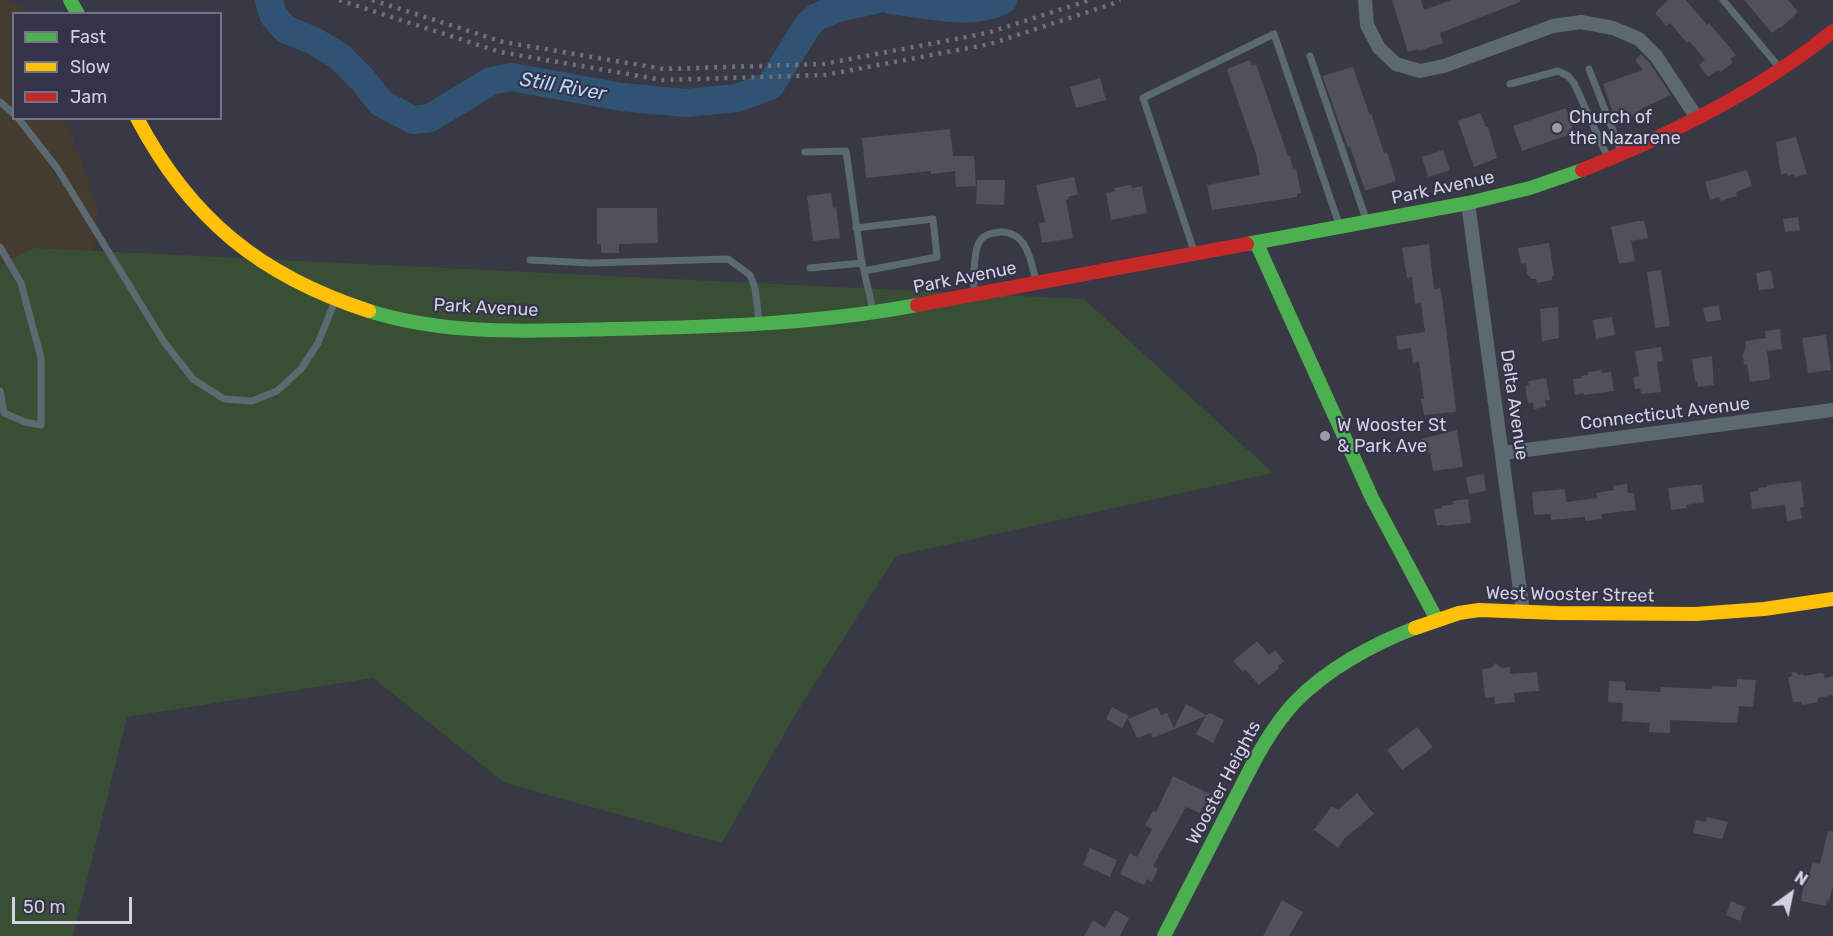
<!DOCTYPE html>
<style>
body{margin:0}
#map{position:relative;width:1833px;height:936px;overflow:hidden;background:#393845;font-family:Rubik,sans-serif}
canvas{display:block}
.legend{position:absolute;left:12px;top:12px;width:210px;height:108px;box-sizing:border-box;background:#35334a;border:2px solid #737286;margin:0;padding:8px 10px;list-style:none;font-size:18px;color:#d1d1e0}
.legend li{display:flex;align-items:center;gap:12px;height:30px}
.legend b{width:30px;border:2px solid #737286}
.north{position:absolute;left:1761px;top:864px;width:60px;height:60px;-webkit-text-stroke:4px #35334a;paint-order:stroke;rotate:33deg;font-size:16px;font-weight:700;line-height:24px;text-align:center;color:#d1d1e0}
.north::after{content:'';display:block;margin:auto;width:21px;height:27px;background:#d1d1e0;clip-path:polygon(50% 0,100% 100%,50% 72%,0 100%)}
.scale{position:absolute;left:12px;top:897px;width:120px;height:27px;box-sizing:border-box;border:3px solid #d1d1e0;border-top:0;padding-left:8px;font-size:18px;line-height:21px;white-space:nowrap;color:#d1d1e0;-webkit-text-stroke:4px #35334a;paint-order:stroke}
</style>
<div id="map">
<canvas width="1833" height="936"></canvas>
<ul class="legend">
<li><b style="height:8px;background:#4caf50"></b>Fast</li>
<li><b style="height:8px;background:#ffc107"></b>Slow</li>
<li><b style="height:8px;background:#c62828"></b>Jam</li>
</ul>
<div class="north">N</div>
<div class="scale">50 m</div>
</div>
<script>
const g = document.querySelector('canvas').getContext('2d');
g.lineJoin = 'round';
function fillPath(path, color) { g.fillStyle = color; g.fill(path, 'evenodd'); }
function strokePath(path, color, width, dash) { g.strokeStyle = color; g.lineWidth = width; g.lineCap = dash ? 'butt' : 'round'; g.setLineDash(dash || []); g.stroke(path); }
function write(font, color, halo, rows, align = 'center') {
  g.font = font + ' Rubik,sans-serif'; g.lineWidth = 4.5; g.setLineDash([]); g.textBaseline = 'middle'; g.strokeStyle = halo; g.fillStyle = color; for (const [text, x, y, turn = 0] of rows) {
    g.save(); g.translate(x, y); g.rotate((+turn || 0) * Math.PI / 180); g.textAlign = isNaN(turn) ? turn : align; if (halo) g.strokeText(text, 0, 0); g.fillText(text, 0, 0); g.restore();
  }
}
fillPath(new Path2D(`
 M0 0H7L26 9 28 13 14 14V118L66 119 98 206 72 470 0 437Z`), '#433c2f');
fillPath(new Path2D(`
 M34 248 1084 299 1273 473 896 556 798 710 722 843 505 783 373 678 127 717 73 936H0V265Z`), '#384e35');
strokePath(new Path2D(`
 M269 0 273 15 285 29 314 41 339 56 362 79 381 103 413 120 430 118 491 81 512 77 621 97 685 103 737 98 770 86 808 25 817 17 838 8 875 0
 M891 0C924 4 973 17 1003 0`), '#305373', 28);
fillPath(new Path2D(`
 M1392 0H1421L1424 10 1451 0H1520V2L1440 33 1443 43 1418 51 1417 49 1408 52Z
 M1668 0H1686L1707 25 1709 23 1736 55 1730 59 1733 62 1721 72 1719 70 1715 72 1708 77 1699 65 1705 60 1689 41 1687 43 1670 23 1666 26 1655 13Z
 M1744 0H1788L1798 12 1781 28 1780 27 1772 33Z
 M1641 54 1649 62 1671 95 1639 110 1640 113 1616 122 1603 84 1643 70 1635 60Z
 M1250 60 1252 65 1256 64 1288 156H1290L1293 169 1296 168 1301 193 1297 194V197L1212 210 1207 185 1260 175 1256 154 1227 69Z
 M1352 67H1353L1370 116 1371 113 1384 153 1387 152 1396 181 1367 190H1365L1350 147H1348L1323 78V76Z
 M1100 78 1106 100 1076 108 1070 87Z
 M1566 108 1574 133 1522 151 1513 126Z
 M1480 113 1486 127H1488L1497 158 1474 167 1458 121Z
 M950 129 953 156H974L976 186 956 187 955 171 931 174V171L866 178 862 138Z
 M1796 137 1807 174 1795 177 1794 174 1788 176 1787 173 1781 175 1776 142Z
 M1443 150 1450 170 1428 177 1422 157Z
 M1747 170 1752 186 1736 192 1737 196 1721 201 1719 197 1710 200 1705 182Z
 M1074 177 1078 194 1068 197 1069 199 1066 200 1073 238 1042 243 1039 223 1045 222 1036 185Z
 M977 180H1005L1004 205 976 204Z
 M1131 185 1132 188 1142 186 1147 213 1111 220 1106 193 1115 191 1114 188Z
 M831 193 833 208 836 207 840 238 813 241 807 196Z
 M597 208H657L658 243 619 244V253H601V244H597Z
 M1798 217 1800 230 1785 232 1783 219Z
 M1637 221H1644L1648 238 1631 241 1635 261 1619 264 1611 227Z
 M1549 243 1554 275 1552 276V280L1537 283 1536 279H1532L1527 274 1526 263 1521 264 1518 248Z
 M1429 244 1434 289 1440 288 1442 296 1456 410 1455 412 1424 415 1421 399H1424L1419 362 1413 363 1411 348 1398 350 1396 336 1425 332 1421 303 1415 304 1412 277 1407 278 1402 248Z
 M1661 270 1670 326 1655 328 1647 272Z
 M1771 270 1774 288 1759 290 1756 273Z
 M1719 305 1721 320 1706 322 1703 308Z
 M1558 307 1559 338 1542 341 1540 309Z
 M1612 317 1615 335 1596 339 1593 320Z
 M1780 329 1782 349 1767 351 1770 379 1750 382 1747 364 1744 365 1743 355 1746 346 1745 341 1766 338 1765 331Z
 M1826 335 1831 370 1808 373 1802 338Z
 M1661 347 1663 361 1657 362 1661 392 1641 394 1640 388 1635 389 1633 377 1639 376 1635 351Z
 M1712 356 1714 385 1698 387 1697 381H1695L1692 359Z
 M1602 370V373L1611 372 1614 391 1584 395 1583 393 1575 395 1573 379 1582 378 1581 376 1588 375V372Z
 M1546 378 1550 400H1545L1546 407 1534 409 1533 402 1528 403 1525 386 1529 385 1528 381Z
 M1457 430 1463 467 1433 471 1430 452 1423 453 1421 439Z
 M1484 474 1486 491 1469 494 1466 477Z
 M1801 481 1804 507 1800 508 1802 519 1787 521 1785 505 1752 509 1750 492 1758 491V488L1767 487V485Z
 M1627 484 1628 493H1634L1636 510 1601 514 1602 519 1585 521V517L1551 520V514L1534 515 1532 492 1565 489 1566 502 1597 498 1596 493 1614 490 1613 486Z
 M1694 485H1702L1704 502 1686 505 1687 508 1671 510 1668 488Z
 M1468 499 1471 523 1444 526V525H1437L1434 509 1442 508V506L1454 504 1453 501Z
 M1257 641 1269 655 1275 650 1284 661 1278 666 1279 668 1259 685 1245 669 1243 672 1233 661Z
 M1495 663 1502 668 1510 667V674L1537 672 1539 691 1514 693 1515 702 1495 704 1494 697 1485 698 1482 669 1491 668Z
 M1793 671 1799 675 1803 674 1804 676 1820 673 1824 674 1825 678 1833 676V695L1818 698V702L1802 705 1801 702H1793L1788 677H1791Z
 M1737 679 1756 680 1753 707 1739 706 1737 723 1670 720V733L1649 732 1650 723 1622 721 1623 703 1608 702 1609 681 1625 682V690L1660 692 1661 687 1712 689V686L1737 687Z
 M1186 704 1206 715 1210 713 1224 720 1213 743 1196 734 1206 716 1153 738 1151 733 1137 738 1128 719 1157 707 1161 715 1167 713 1174 728Z
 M1112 707 1129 716 1122 728 1106 719Z
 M1417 727 1433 747 1402 770 1387 750Z
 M1173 776 1210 794 1200 813 1186 807 1153 866 1158 869 1152 882 1147 879 1144 885 1120 874 1130 853 1137 857 1152 829 1145 825 1153 811 1156 812Z
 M1357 793 1374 814 1345 838 1338 848 1314 830 1332 806 1338 810Z
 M1707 817 1728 822 1722 839 1693 833 1696 820 1706 822Z
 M1828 831 1833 832V885L1829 901 1827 900 1826 906 1801 901 1805 875 1809 876 1813 862 1820 864Z
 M1090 848 1117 860 1110 877 1083 865Z
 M1282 900 1303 912 1289 936H1263Z
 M1731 901 1745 907 1740 921 1726 915Z
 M1115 910 1129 918 1120 936H1084L1093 920 1105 928Z`), '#51505b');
strokePath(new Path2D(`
 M1723 0 1779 67
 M1310 56 1366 219
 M1589 69 1621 151
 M1510 84 1558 71 1568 76 1574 83 1607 156
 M0 102 14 114
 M18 118 57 168 164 342 193 379 224 399 252 401 277 391 301 369 318 343 335 301
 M805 152 846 151 861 258 873 310
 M856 228 933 219 937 257 864 271
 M0 247 21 283 41 358V425L25 422 4 413 0 391
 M1194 251 1143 98 1274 34 1339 224
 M530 260 591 263 728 259 750 275 755 288 759 321
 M810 268 862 263
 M974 292C974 280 973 250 980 241 984 234 993 233 1001 232 1027 232 1031 261 1036 281`), '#5b6970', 7);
strokePath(new Path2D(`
 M1365 0 1367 25 1379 48 1396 64 1420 71 1444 66 1553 26 1581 22 1613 28 1639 39 1656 56 1697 118
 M1468 203 1523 612
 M1503 453 1833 410`), '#5b6970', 14);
strokePath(new Path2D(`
 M70 0 78 14
 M1256 242 1372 498 1437 620
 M1247 244 1468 203 1530 188 1582 170
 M369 311C448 336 532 331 613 329 714 327 817 324 917 305
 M1164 936C1186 893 1209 849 1231 806 1250 770 1267 732 1295 702 1327 669 1373 644 1415 628`), '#4caf50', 14);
strokePath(new Path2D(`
 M137 118C190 219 261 276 369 311
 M1415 628 1459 613 1479 610 1557 613 1695 614 1764 609 1833 599`), '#ffc107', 14);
strokePath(new Path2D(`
 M1582 170C1671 135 1759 91 1833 31
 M917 305 1247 244`), '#c62828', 14);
strokePath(new Path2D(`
 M339 0 500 52 663 80 825 75 990 44 1112 4 1120 0
 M372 0 503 42 664 69 824 64 987 33 1090 0`), '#6a737a', 4.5, [3, 6]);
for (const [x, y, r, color] of [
 [1557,128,6,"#9c9baa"],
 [1325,436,6,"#9c9baa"]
]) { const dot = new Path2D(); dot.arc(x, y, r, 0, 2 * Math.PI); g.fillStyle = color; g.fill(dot); strokePath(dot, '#35334a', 2); }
write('18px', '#d1d1e0', '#35334a', [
 ["Church of",1569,118],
 ["the Nazarene",1569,139],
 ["W Wooster St",1337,426],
 ["& Park Ave",1337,447]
], 'left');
write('18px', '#d1d1e0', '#35334a', [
 ["Park Avenue",1443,188,-12],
 ["Park Avenue",965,278,-11],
 ["Park Avenue",486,308,3],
 ["Delta Avenue",1514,405,82],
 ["Connecticut Avenue",1665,414,-7],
 ["West Wooster Street",1570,595,1],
 ["Wooster Heights",1224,783,-62]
]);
write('italic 20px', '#b1d6f8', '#35334a', [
 ["Still River",563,87,10]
]);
</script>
